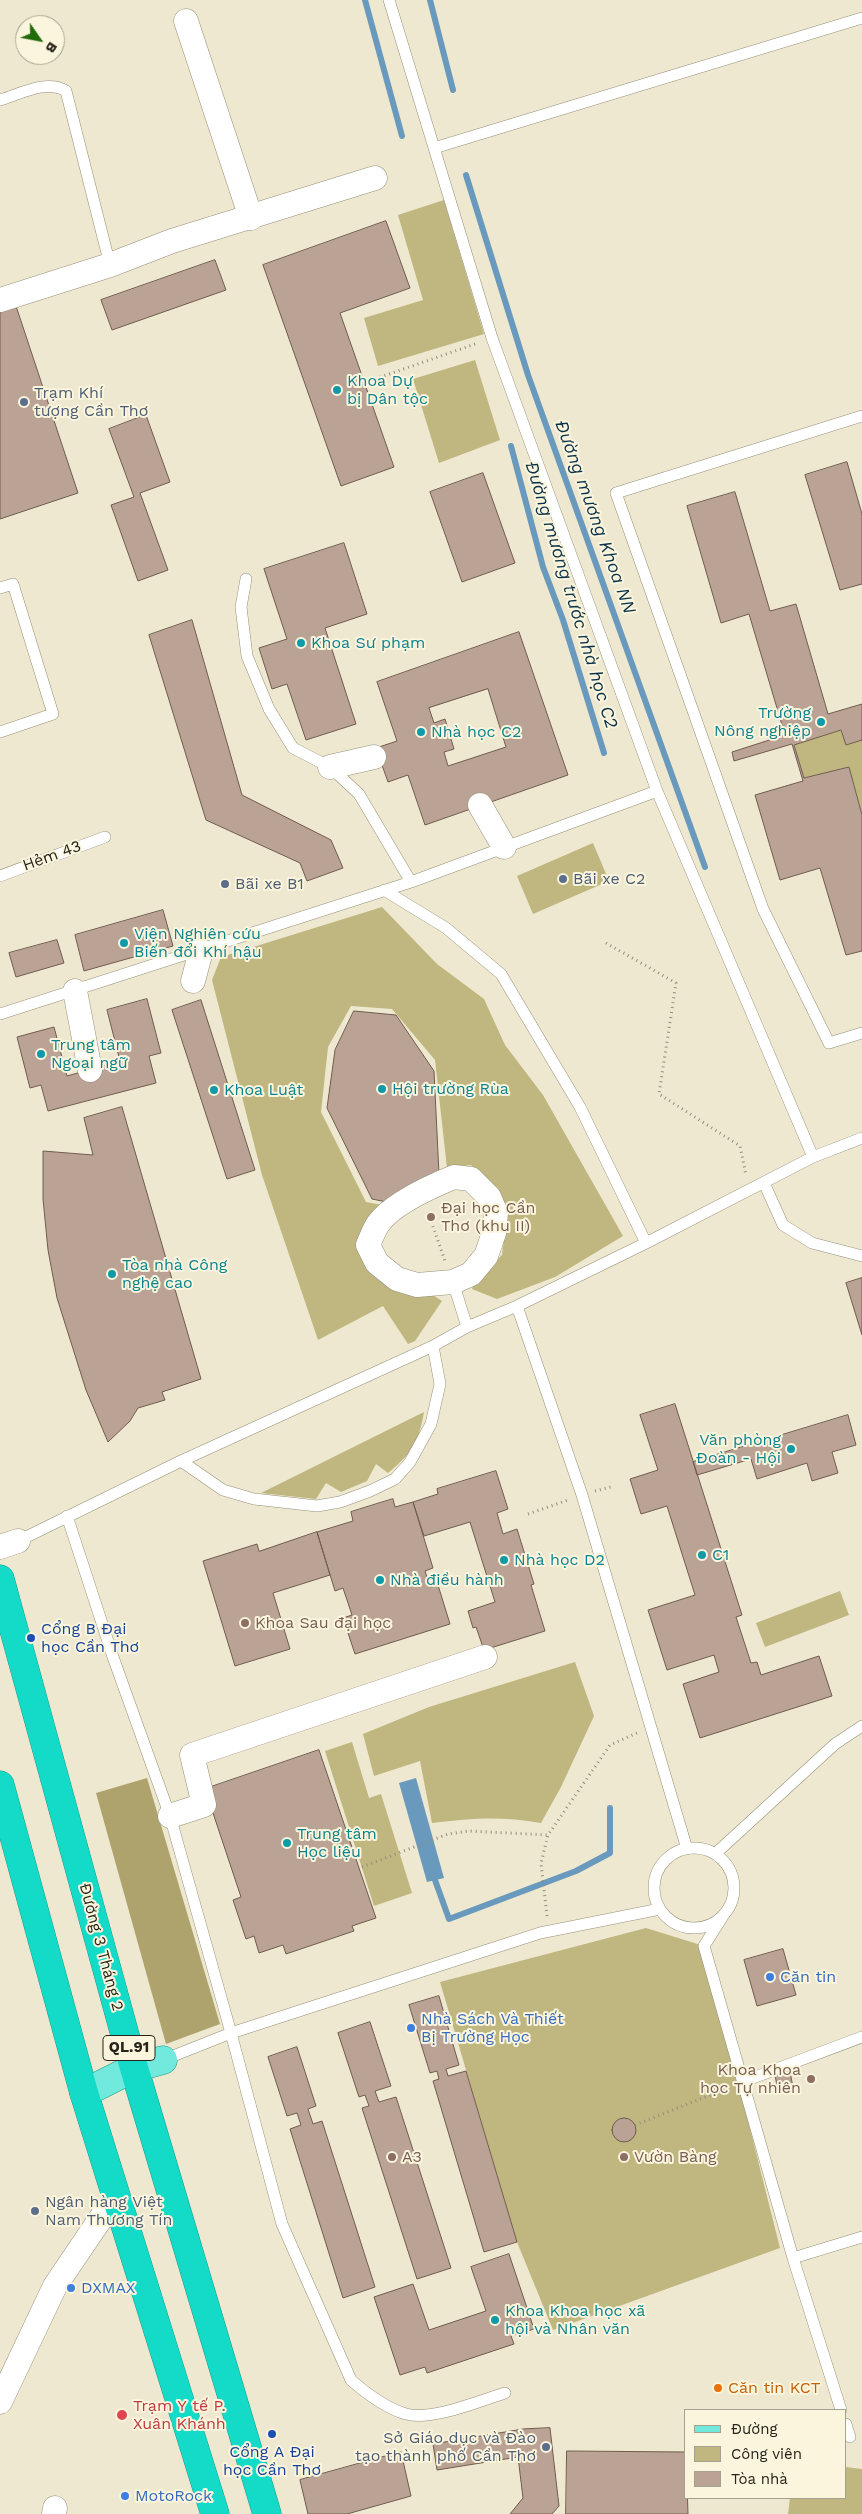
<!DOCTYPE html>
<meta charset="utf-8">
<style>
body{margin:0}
#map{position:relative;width:862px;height:2514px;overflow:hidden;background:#ede8cf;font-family:"Work Sans",sans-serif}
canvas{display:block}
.legend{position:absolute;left:684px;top:2409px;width:162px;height:90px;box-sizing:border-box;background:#faf5dc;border:1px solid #a5a18f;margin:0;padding:6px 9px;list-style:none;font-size:15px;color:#26241b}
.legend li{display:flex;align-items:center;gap:10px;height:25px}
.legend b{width:25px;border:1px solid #a5a18f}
.north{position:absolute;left:15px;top:15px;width:50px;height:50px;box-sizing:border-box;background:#faf5dc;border:1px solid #a5a18f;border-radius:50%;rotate:123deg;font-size:14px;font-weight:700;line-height:20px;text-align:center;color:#26241b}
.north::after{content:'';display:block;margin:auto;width:18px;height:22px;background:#216b08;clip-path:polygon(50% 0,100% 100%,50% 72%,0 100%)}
</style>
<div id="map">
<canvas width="862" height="2514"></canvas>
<ul class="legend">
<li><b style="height:6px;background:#72e9dd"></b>Đường</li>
<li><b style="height:14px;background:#c0b680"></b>Công viên</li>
<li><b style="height:14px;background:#baa395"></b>Tòa nhà</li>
</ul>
<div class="north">B</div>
</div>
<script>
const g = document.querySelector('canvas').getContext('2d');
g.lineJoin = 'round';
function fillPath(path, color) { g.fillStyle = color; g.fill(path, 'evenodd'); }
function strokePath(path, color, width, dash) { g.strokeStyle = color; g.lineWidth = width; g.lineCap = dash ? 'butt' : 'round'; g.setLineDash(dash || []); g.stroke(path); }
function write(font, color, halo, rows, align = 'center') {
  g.font = font + ' "Work Sans",sans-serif'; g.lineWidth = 4; g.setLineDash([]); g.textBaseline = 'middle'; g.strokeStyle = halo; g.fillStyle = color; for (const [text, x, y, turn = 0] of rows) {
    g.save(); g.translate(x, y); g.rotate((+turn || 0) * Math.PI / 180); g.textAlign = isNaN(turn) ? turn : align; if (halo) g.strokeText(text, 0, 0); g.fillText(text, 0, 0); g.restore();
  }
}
fillPath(new Path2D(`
 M444 200 484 334 378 366 364 318 423 300 398 215Z
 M475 360 500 440 439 463 413 379Z
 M841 730 846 745 862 740V815L849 767 804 778 794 745Z
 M593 843 609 881 533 914 517 876Z
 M382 907 437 964 484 999 505 1045 543 1095 623 1236 555 1277 497 1299 472 1289 474 1282 502 1255 508 1208 492 1185 471 1165 447 1168 435 1060 392 1009 351 1006 328 1047 321 1112 366 1202 388 1206 374 1222 377 1276 412 1296 433 1295 442 1301 415 1341 408 1344 383 1306 318 1340 262 1175 212 980 221 957Z
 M424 1412C418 1444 413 1452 388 1473L376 1464 367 1481 341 1492 326 1483 316 1499 261 1493Z
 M840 1591 849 1615 765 1647 756 1623Z
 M575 1662 594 1716 561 1787 541 1823C502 1816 472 1818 432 1823L420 1761 374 1776 363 1734 429 1707Z
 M352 1742 369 1798 381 1794 412 1893 374 1906 325 1751Z
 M646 1928 704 1946 780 2248 553 2330 517 2242 440 1982Z
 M846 2467 862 2469V2514H788L790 2498H846Z`), '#c0b680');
fillPath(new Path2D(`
 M147 1778 220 2024 166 2044 96 1793Z`), '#aea36d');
fillPath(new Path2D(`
 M416 1778 444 1878 427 1882 399 1783Z`), '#6999bc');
strokePath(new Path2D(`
 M365 0 402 136
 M430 0 453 90
 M466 175 528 375 705 867
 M511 446 543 567 563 620 604 753
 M435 1880 449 1919 576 1871 610 1853V1808`), '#6999bc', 6);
const building = new Path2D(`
 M386 221 410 288 340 313 394 467 341 486 263 265Z
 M215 260 226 290 112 330 101 300Z
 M16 306 78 493 0 519V311Z
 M146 415 170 482 140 493 168 570 138 581 111 505 134 497 109 429Z
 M847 462 862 514V584L840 590 805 475Z
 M483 473 515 563 462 582 430 492Z
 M735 492 770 611 796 604 828 714 862 704V740L846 745 841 730 794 745 804 778 849 767 862 815V951L846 955 820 868 780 880 755 795 803 781 792 744 734 761 732 752 785 735 749 614 721 623 687 506Z
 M344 543 367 614 325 628 356 724 306 740 287 684 272 689 259 648 287 639 264 569Z
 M192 620 242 795 331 840 343 868 307 881 300 863 206 820 149 635Z
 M519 632 568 775 425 825 408 775 388 782 376 748 397 741 377 682ZM488 689 506 747 448 766 444 752 454 749 445 719 434 723 429 708Z
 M163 910 173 946 84 971 75 935Z
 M57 940 64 963 16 977 9 953Z
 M147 999 161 1053 149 1056 156 1083 48 1111 41 1085 30 1088 17 1037 54 1027 67 1076 120 1061 107 1010Z
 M201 1000 255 1170 227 1179 172 1010Z
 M354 1011 396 1015 434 1071 439 1174 396 1204 372 1199 327 1108 335 1050Z
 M122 1107 201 1379 162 1392 165 1400 138 1408 130 1421 108 1442 86 1390 57 1298 48 1250 43 1199V1151L93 1155 84 1118Z
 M862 1278V1335L846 1283Z
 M675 1404 742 1615 736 1617 751 1663 757 1662 761 1675 819 1656 832 1696 700 1738 683 1684 719 1672 714 1655 667 1670 648 1610 695 1595 667 1506 641 1514 630 1479 658 1470 640 1415Z
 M848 1415 856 1445 832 1452 838 1473 812 1481 807 1463 757 1479 751 1459 697 1475 693 1462Z
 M496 1471 508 1509 497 1513 503 1534 517 1529 534 1584 531 1585 545 1631 484 1650 476 1627 473 1628 468 1611 495 1602 470 1522 424 1536 413 1502 438 1494 437 1489Z
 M393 1499 395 1507 413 1502 433 1568 425 1571 430 1587 438 1585 450 1624 355 1654 343 1618 352 1615 343 1588 335 1591 317 1532 353 1521 351 1512Z
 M317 1532 330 1575 273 1593 290 1649 235 1666 203 1561 257 1544 259 1551Z
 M319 1750 376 1918 352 1926 354 1931 286 1954 283 1945 259 1953 254 1936 246 1939 233 1900 241 1897 205 1789Z
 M783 1949 796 1995 757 2006 744 1960Z
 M439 1996 459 2065 446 2069 448 2076 466 2071 517 2242 484 2252 433 2081 439 2079 437 2071 430 2073 409 2005Z
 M370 2022 391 2086 375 2091 379 2102 396 2097 451 2268 417 2279 362 2108 369 2106 365 2095 359 2097 338 2033Z
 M297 2047 316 2106 308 2109 313 2124 322 2121 375 2287 343 2298 290 2129 301 2125 297 2113 287 2116 268 2057Z
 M790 2072 793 2087 778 2091 775 2075Z
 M612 2130a12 12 0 1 1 24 0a12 12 0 1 1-24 0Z
 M509 2254 534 2329 511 2336 514 2344 427 2373 425 2367 400 2375 374 2297 413 2284 429 2330 486 2311 471 2267Z
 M550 2428 559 2506 552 2514H510L523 2498 518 2457 437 2470 433 2444 523 2429Z
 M567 2451 686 2452 688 2514H566Z
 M401 2452 411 2496 347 2514H308L300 2480Z`);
fillPath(building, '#baa395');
strokePath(building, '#705c4e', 1);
const lane = new Path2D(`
 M0 100C20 94 47 79 66 91L110 265
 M434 148 862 18
 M862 416 616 493 763 909 829 1043 862 1033
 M246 579 241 607 247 656 269 709 293 748 330 767 359 794 411 882
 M0 588 13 584 53 714 0 732
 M657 791 813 1157
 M0 876 105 837
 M384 890 446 928 501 974 580 1107 646 1243
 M0 1014 411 882 657 791 492 338 389 0
 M764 1183 783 1225 812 1243 862 1256
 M453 1282 467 1327
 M517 1306 582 1495 687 1849
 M181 1461 223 1490 254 1499 317 1506 340 1502 370 1491 395 1479 410 1462 431 1424 440 1384 433 1346
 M67 1516 113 1657 170 1816 231 2033 282 2224 351 2380C367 2394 385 2408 406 2414 432 2421 479 2401 505 2393
 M18 1541 181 1461 433 1346 467 1327 517 1306 646 1243 813 1157 862 1138
 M654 1888a40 40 0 1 1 80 0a40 40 0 1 1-80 0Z
 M715 1854 835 1744 862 1726
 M723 1916 704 1946 793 2258 862 2237
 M163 2060 231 2033 540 1933 660 1909
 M742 2082 862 2037
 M793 2258 841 2410
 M846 2424 850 2437`);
const street = new Path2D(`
 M186 21 251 218
 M0 300 110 265 172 241 375 178
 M330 767 374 757
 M480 805 504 847
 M193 981 201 951
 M75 991 90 1070
 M454 1177 471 1179 489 1197 496 1213 494 1233 486 1256 471 1274 453 1282 417 1285 397 1279 377 1263 368 1245C371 1238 374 1230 378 1224 392 1204 432 1186 454 1177Z
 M0 1547 18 1541
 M170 1816 204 1805 192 1755 485 1657
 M0 2402 55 2286 103 2215 118 2204
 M54 2514 55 2508`);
const primary = new Path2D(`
 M84 2093 134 2068 163 2060`);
const highway = new Path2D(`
 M0 1579 134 2068 267 2514
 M0 1785 84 2093 215 2514`);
strokePath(lane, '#959079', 12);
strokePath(street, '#959079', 25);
strokePath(primary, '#1a9b8b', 29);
strokePath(highway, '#1a9b8b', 29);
strokePath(new Path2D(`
 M375 379 478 343
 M606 943 676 983 659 1094 740 1146 746 1175
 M428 1212 445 1261
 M595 1491 614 1486
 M528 1514 568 1500
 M362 1867 448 1834 469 1831 548 1835
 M547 1916 541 1863 548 1835 610 1745 637 1733
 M635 2125 730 2087`), '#918e7c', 3, [1, 4]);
strokePath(lane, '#fff', 11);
strokePath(street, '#fff', 24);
strokePath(primary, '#72e9dd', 28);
strokePath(highway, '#14dbc7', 28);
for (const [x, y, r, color] of [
 [337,390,5,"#0f9aa8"],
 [24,402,5,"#5c6f8a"],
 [301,643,5,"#0f9aa8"],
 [821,722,5,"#0f9aa8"],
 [421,732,5,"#0f9aa8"],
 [563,879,5,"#5c6f8a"],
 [225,884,5,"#5c6f8a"],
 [124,943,5,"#0f9aa8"],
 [41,1054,5,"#0f9aa8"],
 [382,1089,5,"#0f9aa8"],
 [214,1090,5,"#0f9aa8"],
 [431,1217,5,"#8d6e63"],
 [112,1274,5,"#0f9aa8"],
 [791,1449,5,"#0f9aa8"],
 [702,1555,5,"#0f9aa8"],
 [504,1560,5,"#0f9aa8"],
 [380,1580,5,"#0f9aa8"],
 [245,1623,5,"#8d6e63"],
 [31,1638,5,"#1a4fb4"],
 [287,1843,5,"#0f9aa8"],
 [770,1977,5,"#3f7fe0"],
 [411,2028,5,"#3f7fe0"],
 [811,2079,5,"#8d6e63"],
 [392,2157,5,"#8d6e63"],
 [624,2157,5,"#8d6e63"],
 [35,2211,5,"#5c6f8a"],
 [71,2288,5,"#3f7fe0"],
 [495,2320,5,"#0f9aa8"],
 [718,2388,5,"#e8710a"],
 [122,2415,6,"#e0444e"],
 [272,2434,5,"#1a4fb4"],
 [546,2447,5,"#5c6f8a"],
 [125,2496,5,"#3f7fe0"]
]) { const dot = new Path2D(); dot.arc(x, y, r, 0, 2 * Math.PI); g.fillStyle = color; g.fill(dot); strokePath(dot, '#faf5dc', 2); }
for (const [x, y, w] of [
 [129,2048,52]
]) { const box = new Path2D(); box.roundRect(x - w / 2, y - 12.5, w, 25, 4); g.fillStyle = '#faf5dc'; g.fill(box); strokePath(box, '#26241b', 1); }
write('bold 15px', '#26241b', null, [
 ["QL.91",129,2048]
]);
write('16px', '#0d838f', '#faf5dc', [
 ["Khoa Dự",347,381],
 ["bị Dân tộc",347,399],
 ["Khoa Sư phạm",311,643],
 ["Trường",811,713,"right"],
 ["Nông nghiệp",811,731,"right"],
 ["Nhà học C2",431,732],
 ["Viện Nghiên cứu",134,934],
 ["Biến đổi Khí hậu",134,952],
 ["Trung tâm",51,1045],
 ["Ngoại ngữ",51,1063],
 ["Hội trường Rùa",392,1089],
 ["Khoa Luật",224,1090],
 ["Tòa nhà Công",122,1265],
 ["nghệ cao",122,1283],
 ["Văn phòng",781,1440,"right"],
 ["Đoàn - Hội",781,1458,"right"],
 ["C1",712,1555],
 ["Nhà học D2",514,1560],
 ["Nhà điều hành",390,1580],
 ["Trung tâm",297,1834],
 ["Học liệu",297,1852],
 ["Khoa Khoa học xã",505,2311],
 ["hội và Nhân văn",505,2329]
], 'left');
write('16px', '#4e5e75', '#faf5dc', [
 ["Trạm Khí",34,393],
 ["tượng Cần Thơ",34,411],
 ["Bãi xe C2",573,879],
 ["Bãi xe B1",235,884],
 ["Ngân hàng Việt",45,2202],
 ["Nam Thương Tín",45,2220],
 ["Sở Giáo dục và Đào",536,2438,"right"],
 ["tạo thành phố Cần Thơ",536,2456,"right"]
], 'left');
write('16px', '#26241b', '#faf5dc', [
 ["Hẻm 43",52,856,-20],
 ["Đường 3 Tháng 2",101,1947,75]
]);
write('16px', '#785e54', '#faf5dc', [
 ["Đại học Cần",441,1208],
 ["Thơ (khu II)",441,1226],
 ["Khoa Sau đại học",255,1623],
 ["Khoa Khoa",801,2070,"right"],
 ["học Tự nhiên",801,2088,"right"],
 ["A3",402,2157],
 ["Vườn Bàng",634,2157]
], 'left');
write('16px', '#164399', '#faf5dc', [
 ["Cổng B Đại",41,1629],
 ["học Cần Thơ",41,1647],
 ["Cổng A Đại",272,2452,"center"],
 ["học Cần Thơ",272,2470,"center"]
], 'left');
write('16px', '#366cbe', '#faf5dc', [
 ["Căn tin",780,1977],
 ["Nhà Sách Và Thiết",421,2019],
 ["Bị Trường Học",421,2037],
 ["DXMAX",81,2288],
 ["MotoRock",135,2496]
], 'left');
write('16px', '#c56008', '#faf5dc', [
 ["Căn tin KCT",728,2388]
], 'left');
write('16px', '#be3a42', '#faf5dc', [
 ["Trạm Y tế P.",133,2406],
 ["Xuân Khánh",133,2424]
], 'left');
write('italic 18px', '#0a324a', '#faf5dc', [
 ["Đường mương Khoa NN",595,517,70],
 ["Đường mương trước nhà học C2",571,595,73]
]);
</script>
